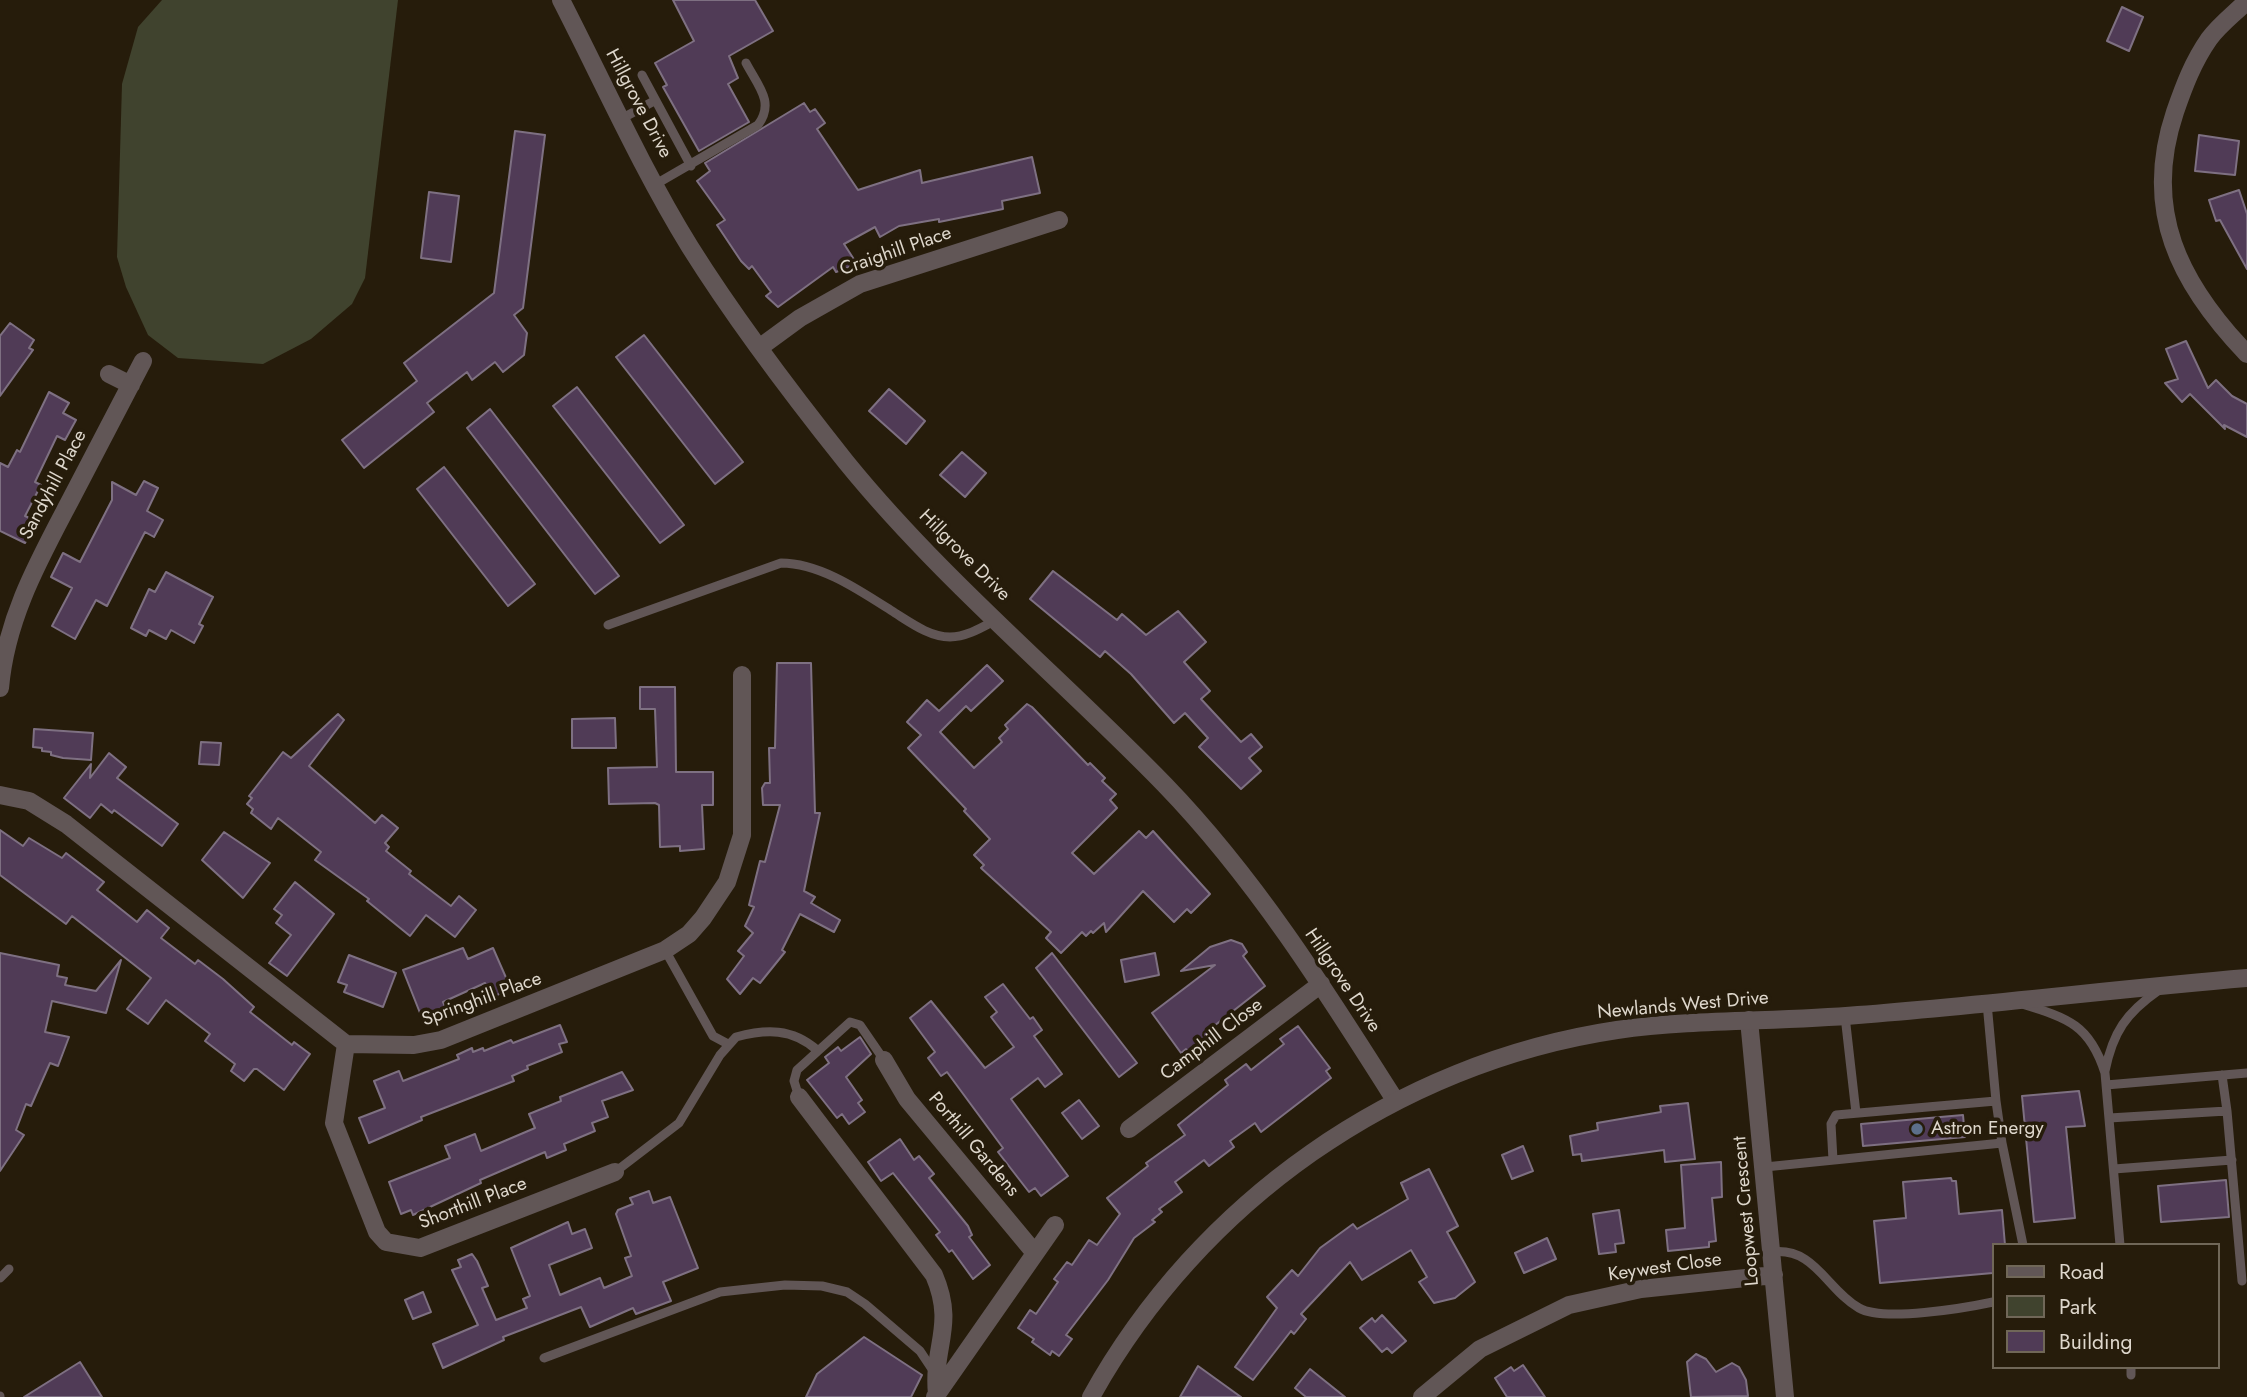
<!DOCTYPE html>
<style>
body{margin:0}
#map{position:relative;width:2247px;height:1397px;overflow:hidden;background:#261c0b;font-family:Jost,sans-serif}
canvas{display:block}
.legend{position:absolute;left:1992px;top:1243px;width:228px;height:126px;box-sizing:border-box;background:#261c0b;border:2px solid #706758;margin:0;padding:9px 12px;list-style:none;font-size:21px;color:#ded7cc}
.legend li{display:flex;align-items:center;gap:14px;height:35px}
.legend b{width:35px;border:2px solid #706758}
</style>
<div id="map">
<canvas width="2247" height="1397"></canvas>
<ul class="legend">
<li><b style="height:9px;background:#615656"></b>Road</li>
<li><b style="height:19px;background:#40432e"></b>Park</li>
<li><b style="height:19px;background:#503b56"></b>Building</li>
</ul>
</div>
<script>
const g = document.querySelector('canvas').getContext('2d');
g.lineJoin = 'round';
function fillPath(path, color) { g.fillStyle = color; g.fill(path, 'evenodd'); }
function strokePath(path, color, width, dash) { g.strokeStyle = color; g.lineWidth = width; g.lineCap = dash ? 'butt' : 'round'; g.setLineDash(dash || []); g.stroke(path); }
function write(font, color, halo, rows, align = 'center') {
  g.font = font + ' Jost,sans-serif'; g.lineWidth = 7; g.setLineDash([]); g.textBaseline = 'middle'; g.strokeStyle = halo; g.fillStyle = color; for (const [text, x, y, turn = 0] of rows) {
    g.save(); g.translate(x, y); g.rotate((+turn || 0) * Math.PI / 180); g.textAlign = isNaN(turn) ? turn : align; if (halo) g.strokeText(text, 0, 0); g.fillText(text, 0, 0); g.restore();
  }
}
fillPath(new Path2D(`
 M162 0H398L365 278 352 304 311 339 263 364 178 358 148 335 126 287 117 257 122 84 138 27Z`), '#40432e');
const building = new Path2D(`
 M673 0H755L773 31 729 56 738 78 728 84 749 122 699 151 663 87 667 85 655 63 694 41Z
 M2122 7 2143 17 2129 51 2107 41Z
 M804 103 810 112 815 109 825 123 817 129 858 190 920 170 922 183 1032 157 1040 193 1002 201 1003 209 939 222V219L899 226 880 237 875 227 844 244 857 264 836 272 833 267 778 307 766 296 771 292 752 266 749 269 741 261 717 225 725 220 697 181 710 171 705 163Z
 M515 131 545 135 523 308 514 315 527 333 524 355 503 372 495 362 472 380 467 372 427 403 434 412 364 468 342 440 417 381 404 363 494 293Z
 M2199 135 2239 141 2235 175 2195 171Z
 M2239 190 2247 214V269L2220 220 2216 221 2209 200Z
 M429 192 459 196 451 262 421 258Z
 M10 323 34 340 29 348 33 350 0 396V336Z
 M644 335 743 462 715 484 616 357Z
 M2186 341 2208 388 2216 380 2232 396 2247 404V437L2224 425 2225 429 2190 394 2182 402 2165 383 2178 379 2166 349Z
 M577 387 684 525 660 543 553 406Z
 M889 389 925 421 906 444 869 411Z
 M49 392 69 403 63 413 76 420 65 440 57 436 35 482 41 485 25 516 36 521 25 543 0 531V463L8 467 17 450 20 452Z
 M490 409 619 576 595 594 467 428Z
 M962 452 986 473 965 497 940 475Z
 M444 467 535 584 508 606 417 489Z
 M144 481 158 488 147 511 163 520 154 537 145 532 107 606 96 600 75 639 52 626 72 588 51 577 63 553 80 562 112 500V482L136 495Z
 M1053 571 1117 620 1122 614 1146 635 1178 611 1206 642 1184 662 1210 691 1201 699 1241 742 1251 734 1262 747 1249 758 1261 771 1241 789 1199 747 1208 738 1185 713 1174 723 1131 674 1105 651 1100 657 1030 599Z
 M166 572 213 597 199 624 203 626 194 643 171 630 166 639 149 630 146 636 131 628 149 589 155 592Z
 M777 663H811L815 813H820L804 891 815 897 811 903 840 920 834 932 800 914 782 950 785 952 760 983 753 978 740 994 727 979 744 956 738 951 753 933 745 926 754 907 749 905 760 861 765 862 780 805H763L762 788 765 783H770L769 748H775Z
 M987 665 1003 681 971 711 966 706 940 732 974 768 1002 742 999 738 1008 729 1005 725 1027 704 1032 707 1088 765 1090 763 1105 778 1102 781 1116 794 1110 800 1117 808 1072 853 1094 874 1139 831 1146 838 1153 831 1210 894 1191 913 1187 909 1174 922 1143 891 1106 932 1104 923 1093 933 1091 931 1086 936 1082 932 1061 953 1046 938 1051 932 981 868 984 865 974 855 990 839 964 811 966 809 908 748 921 735 907 722 927 700 939 711Z
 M640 687H675L676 772H713V805H702L704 849 680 851V846L660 847 659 805 655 803 609 804 608 768 657 767 655 709H640Z
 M338 714 344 720 309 766 375 823 382 815 398 828 385 843 389 847 386 851 411 871 409 874 451 906 459 896 476 910 455 937 426 915 410 936 367 901 369 899 315 860 321 852 278 818 271 829 251 813 253 809 247 804 252 798 249 796 283 752 291 758Z
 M615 718 616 748H572V719Z
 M34 729 93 733 91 760 63 758 51 755V752L42 751V748L33 747Z
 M201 742 221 743 219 765 199 764Z
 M109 753 126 767 117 778 178 824 162 846 114 810 112 813 101 804 90 818 64 798 91 764 90 778Z
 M0 830 23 846 29 838 62 858 66 853 104 882 97 890 137 922 147 910 169 928 161 938 195 964 198 960 223 979 254 1007 250 1012 292 1045 294 1042 310 1054 284 1090 257 1069H254L244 1081 231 1071 235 1064 205 1041 210 1034 166 1000 148 1024 127 1009 151 978 72 916 66 924 0 875Z
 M224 832 270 863 243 898 202 860Z
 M295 882 334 914 287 976 269 963 291 935 276 923 282 915 274 909Z
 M1231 940 1242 944 1247 952 1243 956 1265 986 1214 1026 1217 1030 1188 1052 1186 1049 1181 1053 1152 1013 1215 965 1181 971 1210 947Z
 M463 948 468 959 493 948 511 989 492 997 485 983 443 1002 447 1011 422 1018 403 970Z
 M0 953 59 965 57 976 67 978 65 985 96 991 121 960 106 1013 52 1001 45 1032 69 1037 58 1066 50 1063 31 1106 26 1104 16 1130 24 1135 0 1171Z
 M1052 953 1137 1063 1119 1077 1036 968Z
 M1155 953 1159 975 1125 982 1121 960Z
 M349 955 396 973 383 1007 344 992 347 985 338 982Z
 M1003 984 1030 1019 1033 1017 1042 1030 1034 1036 1062 1074 1045 1087 1038 1078 1011 1099 1068 1176 1041 1196 1035 1188 1029 1192 998 1152 1003 1148 947 1072 941 1076 928 1058 935 1052 910 1018 931 1001 985 1068 1014 1047 991 1017 997 1012 985 997Z
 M560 1025 567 1042 559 1044 562 1052 527 1066 528 1069 512 1076 514 1081 421 1117 422 1120 369 1143 359 1118 385 1108 374 1081 399 1071 403 1081 459 1059 457 1055 472 1048 473 1052 483 1048 484 1051 511 1040 513 1043Z
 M1298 1026 1330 1068 1326 1071 1331 1078 1261 1132 1255 1123 1230 1141 1234 1147 1209 1166 1204 1160 1175 1182 1182 1192 1159 1209 1162 1212 1152 1220 1155 1222 1134 1238 1108 1280 1066 1335 1072 1339 1059 1356 1052 1351 1050 1355 1032 1342 1034 1339 1018 1328 1030 1310 1036 1314 1058 1282 1054 1279 1067 1262 1072 1265 1089 1240 1097 1245 1120 1214 1107 1198 1148 1166 1146 1163 1185 1135 1178 1125 1228 1085 1225 1080 1246 1064 1251 1070 1284 1044 1280 1039Z
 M860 1037 871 1054 846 1077 862 1100 858 1103 865 1112 849 1124 842 1114 837 1118 807 1080 829 1063 825 1057 838 1047 841 1051Z
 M622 1072 633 1090 602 1101 608 1117 592 1123 595 1131 564 1144 566 1150 547 1158 545 1152 480 1180 481 1183 413 1215 411 1210 401 1214 389 1182 450 1158 445 1146 475 1134 481 1151 535 1128 529 1114 561 1101 560 1097Z
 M2079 1091 2085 1126 2066 1127 2075 1218 2034 1222 2022 1096Z
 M1079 1100 1099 1126 1082 1139 1062 1113Z
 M1688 1103 1695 1159 1665 1162 1664 1150 1582 1161 1581 1154 1573 1155 1570 1136 1598 1130 1597 1123 1661 1112 1660 1106Z
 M1963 1115 1965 1137 1863 1146 1861 1124Z
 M900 1139 914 1160 919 1156 934 1174 929 1178 968 1226 972 1235 969 1237 990 1265 973 1279 952 1250 949 1252 936 1235 940 1232 893 1173 881 1181 868 1162Z
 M1523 1146 1533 1171 1512 1179 1502 1155Z
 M1721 1162 1722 1197 1712 1198 1716 1241 1709 1242V1247L1668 1251 1666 1230 1685 1228 1681 1165Z
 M1429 1169 1458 1226 1447 1232 1475 1282 1455 1298 1434 1303 1419 1282 1427 1277 1411 1250 1362 1280 1350 1262 1301 1314 1306 1319 1294 1334 1291 1331 1253 1380 1235 1367 1277 1308 1267 1297 1292 1270 1298 1276 1320 1248 1353 1224 1357 1229 1408 1199 1401 1183Z
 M1951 1178 1952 1181H1956L1959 1214 2002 1210 2005 1245H1993V1273L1880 1283 1874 1221 1906 1218 1903 1182Z
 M2226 1180 2229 1217 2161 1222 2158 1186Z
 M649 1191 653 1203 670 1197 698 1268 663 1282 671 1301 636 1314 633 1308 590 1327 581 1307 503 1337 504 1340 443 1368 433 1344 478 1325 452 1270 461 1267 458 1260 472 1254 477 1261 488 1286 482 1288 496 1320 527 1308 523 1299 530 1296 511 1248 568 1222 572 1234 585 1229 592 1248 549 1265 560 1295 600 1278 604 1288 632 1276 625 1258 631 1256 616 1214 618 1210 633 1204 630 1198Z
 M1619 1210 1624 1243 1615 1244 1616 1252 1599 1254 1593 1214Z
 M1547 1238 1556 1259 1524 1273 1515 1253Z
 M423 1292 431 1312 413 1319 405 1300Z
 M1382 1315 1406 1341 1392 1353 1387 1348 1382 1352 1360 1328 1372 1318 1375 1322Z
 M864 1337 922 1375 911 1397H806L817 1374Z
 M1696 1354 1706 1359 1716 1372 1732 1363 1739 1367 1746 1380 1748 1396 1691 1397 1687 1362Z
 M80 1362 102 1397H24Z
 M1523 1365 1545 1397H1507L1495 1378 1511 1367 1514 1371Z
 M1198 1366 1241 1397H1180Z
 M1310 1369 1345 1397H1306L1295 1388Z`);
fillPath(building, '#503b56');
strokePath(building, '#7e7082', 2);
strokePath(new Path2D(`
 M642 75 691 166
 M621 119 654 101
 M656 184 758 125C775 102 758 86 746 63
 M608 625 781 563C821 563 862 592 895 613 911 623 930 637 950 637 966 637 981 628 996 620
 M665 950 713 1036 728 1044
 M2022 1004C2068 1018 2090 1025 2105 1073L2120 1245
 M1845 1016 1856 1113
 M2105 1071C2113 1032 2126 1013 2159 990
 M2222 1075 2227 1111
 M2106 1085 2247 1073
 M799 1097 794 1081 797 1070 850 1022 860 1025 884 1060
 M2109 1118 2227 1111 2242 1281
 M2002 1143 2023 1245
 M1833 1160 1831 1124 1836 1115 1996 1101 1987 1003
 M1765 1167 2002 1143 1996 1101
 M2114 1169 2232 1160
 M615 1172 679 1123 720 1055 736 1037C766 1029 792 1028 817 1050
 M1772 1252C1815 1247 1826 1289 1859 1308 1883 1322 1965 1308 1993 1302
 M0 1278 9 1269
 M544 1358 720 1292 785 1285 822 1286 847 1292 865 1304 920 1351 934 1372
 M2131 1367V1375
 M0 1396V1397`), '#615656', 9);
strokePath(new Path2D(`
 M561 0C603 82 642 169 690 247 737 322 791 393 846 462 941 579 1060 677 1165 785 1255 878 1326 991 1395 1100
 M2247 1C2235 13 2219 25 2209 39 2193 62 2184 86 2175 112 2142 210 2179 283 2247 354
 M759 348 800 318 860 284 1059 220
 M109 374 131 385
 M0 688C6 618 39 560 71 499 95 453 119 407 143 361
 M0 795 29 801 66 824 346 1044 414 1045 441 1040 665 950 689 934 703 918 727 882 742 835V675
 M1749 1020 1785 1397
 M346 1044 334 1123 377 1232 386 1242 420 1248 615 1172
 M884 1060 907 1099 1034 1252
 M799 1097 934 1275C956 1326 932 1346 937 1394
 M1129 1129 1321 984
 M935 1397 1055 1225
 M1422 1397 1480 1349 1569 1305 1641 1289 1774 1275`), '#615656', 18);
strokePath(new Path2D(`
 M1091 1397C1199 1202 1396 1063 1617 1030 1696 1019 1778 1022 1858 1015 1988 1005 2117 989 2247 978`), '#615656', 18);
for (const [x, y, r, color] of [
 [1917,1129,7,"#5c6f8a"]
]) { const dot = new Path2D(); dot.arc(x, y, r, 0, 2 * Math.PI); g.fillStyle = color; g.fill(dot); strokePath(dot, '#261c0b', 2.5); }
write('19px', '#ded7cc', '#261c0b', [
 ["Hillgrove Drive",638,104,62],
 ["Craighill Place",896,252,-19],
 ["Sandyhill Place",54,485,-62],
 ["Hillgrove Drive",964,556,45],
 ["Hillgrove Drive",1342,981,56],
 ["Springhill Place",482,1000,-20],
 ["Newlands West Drive",1683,1006,-5],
 ["Camphill Close",1212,1040,-37],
 ["Porthill Gardens",973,1145,50],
 ["Shorthill Place",473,1204,-21],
 ["Loopwest Crescent",1747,1211,-95],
 ["Keywest Close",1665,1268,-8]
]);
write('19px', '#ded7cc', '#261c0b', [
 ["Astron Energy",1931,1129]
], 'left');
</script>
